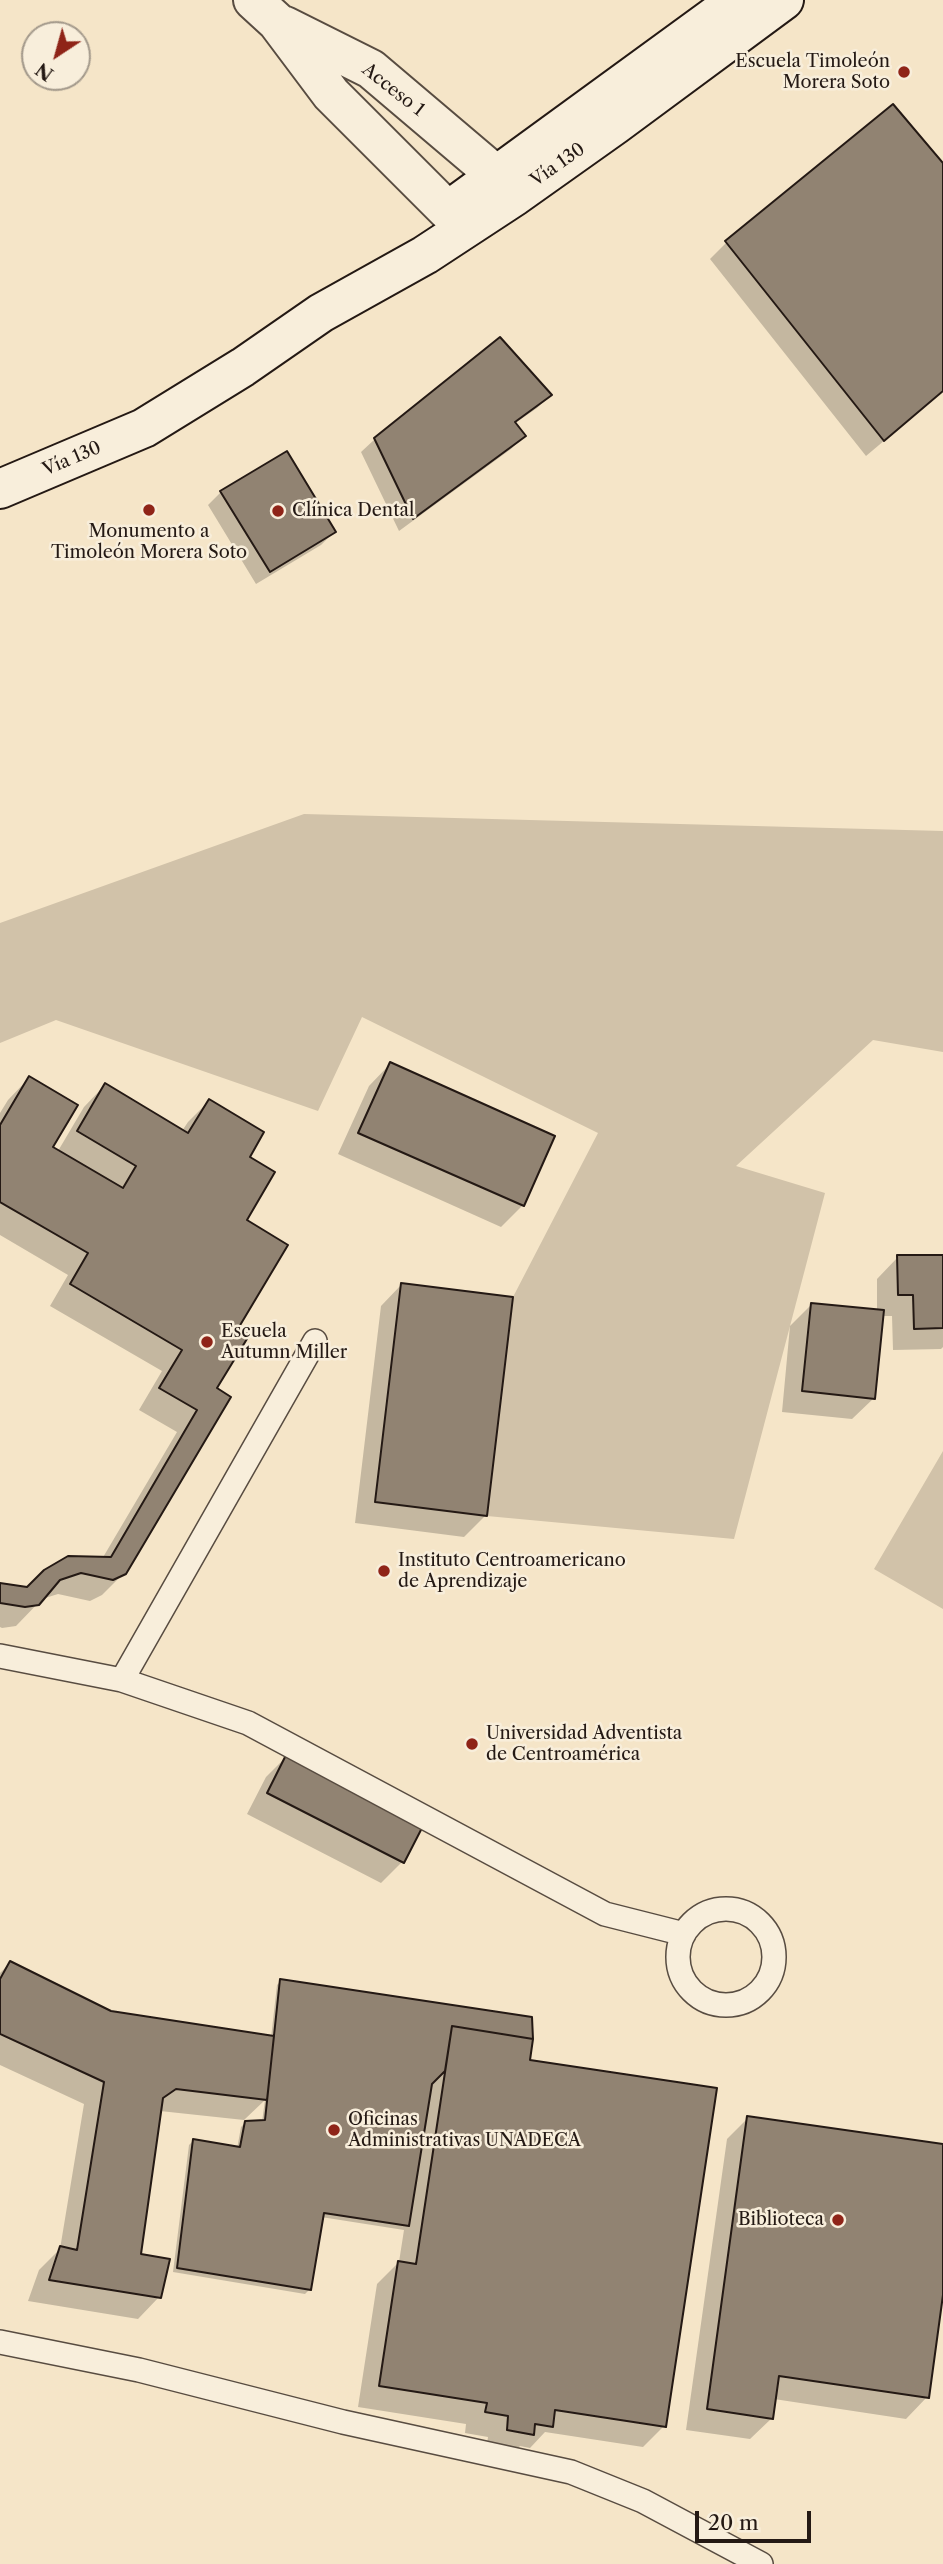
<!DOCTYPE html>
<meta charset="utf-8">
<style>
body{margin:0}
#map{position:relative;width:943px;height:2564px;overflow:hidden;background:#f5e5c8;font-family:"Libre Caslon Text",serif}
canvas{display:block}
.north{position:absolute;left:21px;top:21px;width:70px;height:70px;box-sizing:border-box;background:#f8eedb;border:2px solid #a3998b;border-radius:50%;rotate:216deg;font-size:19px;font-weight:700;line-height:28px;text-align:center;color:#241914}
.north::after{content:'';display:block;margin:auto;width:24px;height:32px;background:#8f2418;clip-path:polygon(50% 0,100% 100%,50% 72%,0 100%)}
.scale{position:absolute;left:695px;top:2511px;width:116px;height:32px;box-sizing:border-box;border:4px solid #241914;border-top:0;padding-left:9px;font-size:21px;line-height:24px;white-space:nowrap;color:#241914;-webkit-text-stroke:5px #f8eedb;paint-order:stroke}
</style>
<div id="map">
<canvas width="943" height="2564"></canvas>
<div class="north">N</div>
<div class="scale">20 m</div>
</div>
<script>
const g = document.querySelector('canvas').getContext('2d');
g.lineJoin = 'round';
function fillPath(path, color) { g.fillStyle = color; g.fill(path, 'evenodd'); }
function strokePath(path, color, width, dash) { g.strokeStyle = color; g.lineWidth = width; g.lineCap = dash ? 'butt' : 'round'; g.setLineDash(dash || []); g.stroke(path); }
function write(font, color, halo, rows, align = 'center') {
  g.font = font + ' "Libre Caslon Text",serif'; g.lineWidth = 5; g.setLineDash([]); g.textBaseline = 'middle'; g.strokeStyle = halo; g.fillStyle = color; for (const [text, x, y, turn = 0] of rows) {
    g.save(); g.translate(x, y); g.rotate((+turn || 0) * Math.PI / 180); g.textAlign = isNaN(turn) ? turn : align; if (halo) g.strokeText(text, 0, 0); g.fillText(text, 0, 0); g.restore();
  }
}
fillPath(new Path2D(`
 M304 814 943 831V1052L873 1040 736 1166 825 1193 734 1539 487 1516 513 1297 598 1133 362 1017 318 1111 56 1020 0 1043V923Z
 M943 1451V1609L874 1569Z`), '#d1c2a9');
fillPath(new Path2D(`
 M943 166V391L866 456 710 259 726 243Z
 M550 395 537 408 514 424 524 436 511 449 399 531 361 452 375 439Z
 M221 492 334 532 321 545 256 584 208 505Z
 M390 1064 523 1205 501 1227 338 1154 369 1086Z
 M29 1078 51 1147 58 1151 84 1107 105 1085 182 1131 188 1122 209 1101 248 1157 237 1327 215 1389 124 1573 102 1595 90 1601 58 1594 42 1599 16 1626 2 1628 0 1627V1584L27 1589 102 1559 177 1432 139 1410 162 1371 50 1306 68 1275 0 1235V1113L8 1100Z
 M943 1256V1347L941 1349 893 1350 892 1316H882L874 1398 852 1419 782 1412 790 1326 812 1304 877 1311V1279L898 1257Z
 M402 1284 486 1515 464 1537 355 1523 381 1306Z
 M288 1755 402 1862 381 1883 247 1814 266 1777Z
 M10 1963 111 2013 271 2038 277 1985 281 1981 530 2018 528 2061 664 2426 643 2447 545 2432 530 2448 520 2446 511 2455 486 2451 488 2437 465 2433 466 2424 358 2407 377 2284 399 2262 404 2230 321 2217 309 2290 305 2294 173 2272 189 2145 193 2141 237 2149 241 2127 245 2123 262 2122 265 2100 244 2120 160 2111 139 2255 159 2297 138 2319 28 2301 39 2270 60 2249 84 2104 0 2065V1973Z
 M748 2118 943 2146V2282L927 2397 906 2419 774 2399 772 2418 750 2439 686 2430 727 2139Z`), '#0003');
const building = new Path2D(`
 M893 104 943 163V391L884 441 725 241Z
 M500 337 552 395 515 422 526 436 413 519 374 438Z
 M287 451 336 532 270 572 220 491Z
 M390 1062 555 1136 524 1206 358 1133Z
 M29 1076 78 1105 53 1147 123 1188 136 1166 77 1131 105 1083 188 1133 209 1099 264 1132 250 1157 275 1172 247 1220 288 1245 239 1327 250 1334 217 1388 231 1397 126 1574 113 1580 81 1573 60 1580 39 1605 25 1607 0 1603V1583L27 1587 44 1570 68 1556 111 1557 197 1410 159 1388 182 1350 70 1284 88 1253 0 1202V1125Z
 M897 1255H943V1328L914 1329 913 1295H898Z
 M401 1283 513 1297 487 1516 375 1502Z
 M811 1303 884 1310 875 1399 802 1391Z
 M287 1753 424 1824 404 1863 267 1793Z
 M10 1961 111 2011 274 2036 267 2100 176 2089 163 2098 141 2254 170 2259 161 2298 49 2280 60 2246 77 2250 104 2082 0 2034V1979Z
 M280 1979 532 2017 533 2039 452 2026 445 2071 432 2084 409 2226 324 2213 311 2290 177 2268 193 2139 240 2147 245 2121 265 2120Z
 M452 2026 533 2039 530 2060 717 2088 666 2427 555 2410 553 2427 535 2424 534 2435 507 2430 508 2416 485 2412 487 2403 379 2386 398 2261 416 2264Z
 M747 2116 943 2144V2295L929 2398 779 2376 773 2419 707 2409Z`);
fillPath(building, '#918372');
strokePath(building, '#241914', 2);
const service = new Path2D(`
 M0 1656 122 1680 248 1723 605 1914 684 1934
 M122 1680 315 1341
 M678 1957a48 48 0 1 1 96 0a48 48 0 1 1-96 0Z
 M0 2342 139 2370 343 2422 571 2472 643 2501 761 2564`);
const minor = new Path2D(`
 M253 0 277 22 331 94 448 211
 M285 26 371 69 496 175`);
const secondary = new Path2D(`
 M453 207 737 0
 M0 489 144 428 243 367 321 313 425 255 515 196 615 125 784 0`);
strokePath(service, '#584c41', 26);
strokePath(minor, '#584c41', 42);
strokePath(secondary, '#241914', 42);
strokePath(service, '#f8eedb', 23);
strokePath(minor, '#f8eedb', 38);
strokePath(secondary, '#f8eedb', 38);
for (const [x, y, r, color] of [
 [904,72,7,"#8f2418"],
 [149,510,7,"#8f2418"],
 [278,511,7,"#8f2418"],
 [207,1342,7,"#8f2418"],
 [384,1571,7,"#8f2418"],
 [472,1744,7,"#8f2418"],
 [334,2130,7,"#8f2418"],
 [838,2220,7,"#8f2418"]
]) { const dot = new Path2D(); dot.arc(x, y, r, 0, 2 * Math.PI); g.fillStyle = color; g.fill(dot); strokePath(dot, '#f8eedb', 2.5); }
write('18px', '#241914', '#f8eedb', [
 ["Escuela Timoleón",890,62,"right"],
 ["Morera Soto",890,83,"right"],
 ["Clínica Dental",292,511],
 ["Monumento a",149,532,"center"],
 ["Timoleón Morera Soto",149,553,"center"],
 ["Escuela",221,1332],
 ["Autumn Miller",221,1353],
 ["Instituto Centroamericano",398,1561],
 ["de Aprendizaje",398,1582],
 ["Universidad Adventista",486,1734],
 ["de Centroamérica",486,1755],
 ["Oficinas",348,2120],
 ["Administrativas UNADECA",348,2141],
 ["Biblioteca",824,2220,"right"]
], 'left');
write('18px', '#241914', '#f8eedb', [
 ["Acceso 1",393,90,38],
 ["Vía 130",558,165,-35],
 ["Vía 130",72,459,-23]
]);
</script>
